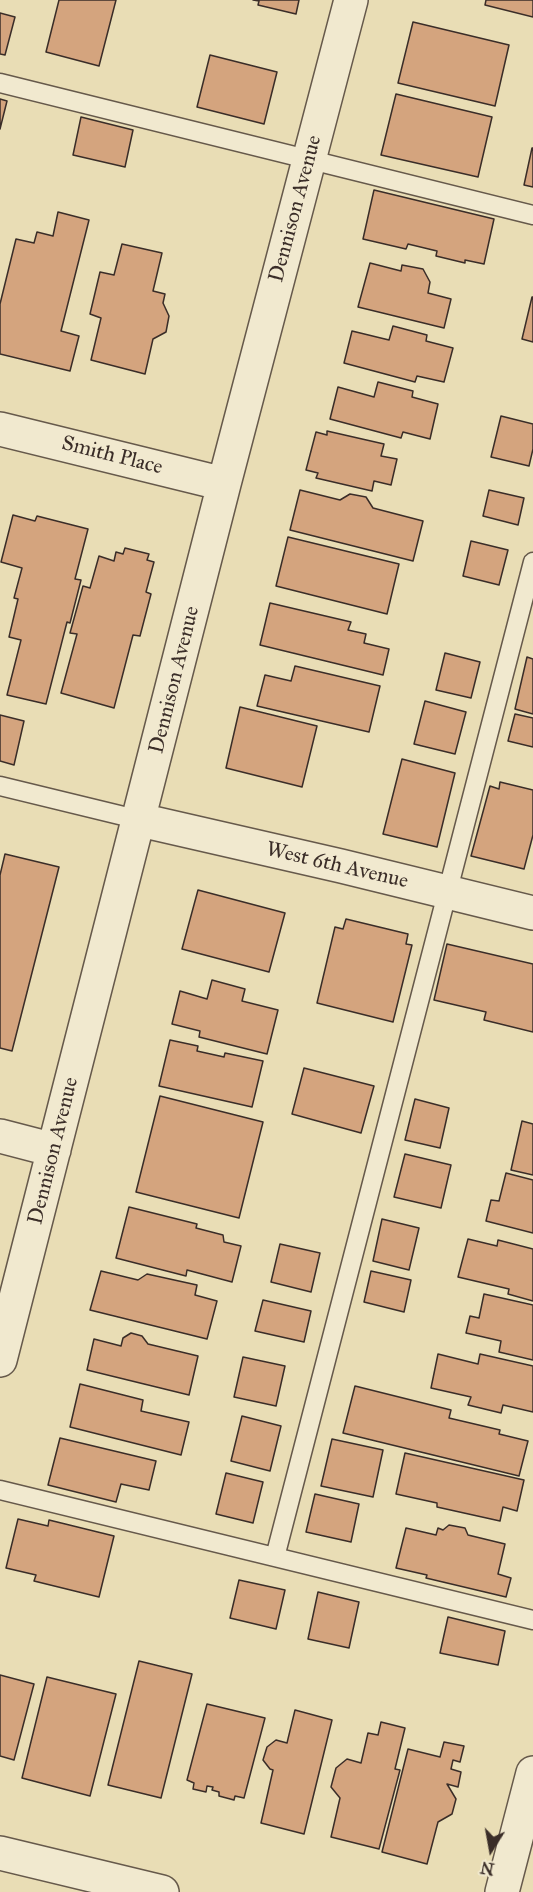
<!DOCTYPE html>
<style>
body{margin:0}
#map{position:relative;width:533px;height:1892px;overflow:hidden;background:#e9ddb5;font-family:"IM FELL Great Primer",serif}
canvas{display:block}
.north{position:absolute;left:461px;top:1820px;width:60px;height:60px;-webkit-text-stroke:4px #f1e9cf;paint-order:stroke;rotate:191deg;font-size:16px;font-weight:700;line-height:24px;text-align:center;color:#3a2d28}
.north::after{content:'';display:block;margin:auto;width:21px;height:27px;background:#3a2d28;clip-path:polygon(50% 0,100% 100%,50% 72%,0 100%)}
</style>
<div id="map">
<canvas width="533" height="1892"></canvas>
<div class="north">N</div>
</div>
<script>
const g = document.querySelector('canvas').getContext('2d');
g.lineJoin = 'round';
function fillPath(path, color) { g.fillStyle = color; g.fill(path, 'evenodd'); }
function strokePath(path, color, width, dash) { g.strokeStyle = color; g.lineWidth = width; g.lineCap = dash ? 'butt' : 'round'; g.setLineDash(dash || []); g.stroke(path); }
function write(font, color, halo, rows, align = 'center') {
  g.font = font + ' "IM FELL Great Primer",serif'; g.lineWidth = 5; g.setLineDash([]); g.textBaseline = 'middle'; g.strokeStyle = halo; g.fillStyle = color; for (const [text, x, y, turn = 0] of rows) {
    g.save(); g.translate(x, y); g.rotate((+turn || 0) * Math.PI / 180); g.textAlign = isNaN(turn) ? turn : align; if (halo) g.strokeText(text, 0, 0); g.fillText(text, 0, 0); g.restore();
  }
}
const building = new Path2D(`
 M59 0H116L99 66 46 52Z
 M253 0H299L296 14 258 5 259 1Z
 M486 0H533V17L485 5Z
 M0 13 15 17 5 55 0 54Z
 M413 22 509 45 495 106 398 83Z
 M210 55 277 72 264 124 197 107Z
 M396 94 492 117 478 177 381 155Z
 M0 99 7 101 0 129Z
 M81 117 133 130 125 167 73 155Z
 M532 148H533V187L524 185Z
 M374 190 494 219 484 264 465 260V263L436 256 437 251 408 244 406 249 363 239Z
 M58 212 89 220 61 331 79 336 70 371 0 354V304L16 239 34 243 37 232 53 236Z
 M122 244 162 253 153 291 165 294 163 303 169 316 166 332 153 339 145 374 91 360 101 318 90 314 100 272 114 275Z
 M370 263 401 271 402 265 423 269 430 282 428 293 451 299 444 328 358 307Z
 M532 297H533V342L522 339Z
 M393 326 427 335 426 341 453 348 444 382 417 376 415 382 344 363 352 331 389 340Z
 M378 382 413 391 412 397 438 404 430 439 403 432 401 438 330 419 338 387 374 397Z
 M501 416 533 424V449L529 466 491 457Z
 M327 431 384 444 381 456 397 459 391 485 374 481 372 491 316 478 318 473 306 470 316 432 327 435Z
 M300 490 340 500 350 494 366 497 373 508 423 521 413 561 290 530Z
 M489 490 524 498 518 525 483 516Z
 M13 515 35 521 37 516 88 529 75 579 81 580 70 623 67 622 46 704 7 695 21 640 9 637 18 599 14 598 22 568 1 562Z
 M288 537 399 564 387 614 276 586Z
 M471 541 508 550 499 585 463 576Z
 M125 548 149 554 147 560 154 562 146 592 151 594 140 636 133 635 114 708 61 693 77 634 70 633 83 586 90 588 99 556 114 561 116 552 123 554Z
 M270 603 351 622 348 630 366 634 364 643 389 649 383 675 260 645Z
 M445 653 480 662 471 698 436 690Z
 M527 657 533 659V714L515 709Z
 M295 666 380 686 369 732 257 706 265 675 291 681Z
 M425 701 466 712 455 754 414 744Z
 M240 707 317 726 302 787 226 768Z
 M515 714 533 718V747L508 741Z
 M0 715 24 721 14 765 0 761Z
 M402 759 455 773 437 847 383 834Z
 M500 782 533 790V835L524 869 471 856 490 786 499 789Z
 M5 854 59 867 12 1051 0 1048V875Z
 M198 890 285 913 269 972 182 949Z
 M346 919 408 934 406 944 412 945 393 1022 317 1003 335 927 343 929Z
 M447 944 533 964V1032L484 1020 486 1012 434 1000Z
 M212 980 245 989 242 1001 278 1010 267 1054 199 1037 200 1031 172 1024 180 991 207 999Z
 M170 1040 198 1046 197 1051 224 1057 225 1053 263 1061 252 1107 159 1086Z
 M304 1068 374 1086 361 1133 292 1114Z
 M160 1096 263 1122 239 1218 136 1192Z
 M415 1099 449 1108 440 1148 405 1140Z
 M522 1121 533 1124V1175L511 1170Z
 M405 1154 451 1165 441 1208 394 1197Z
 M506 1173 533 1180V1233L486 1221 491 1200 499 1201Z
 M129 1207 197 1224 196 1228 223 1235 224 1242 241 1246 232 1282 187 1270 186 1276 116 1258Z
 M382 1219 419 1228 409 1270 373 1261Z
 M468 1239 497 1246 498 1240 533 1249V1301L508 1294 509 1289 458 1277Z
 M280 1244 320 1253 311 1292 271 1282Z
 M101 1271 138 1280 147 1274 197 1285 195 1295 217 1301 207 1339 90 1310Z
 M371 1271 411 1280 404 1312 364 1302Z
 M484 1294 533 1305V1360L499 1352 501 1341 466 1333 470 1316 479 1318Z
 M263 1300 311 1311 304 1342 255 1331Z
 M131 1333 142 1336 148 1344 198 1356 189 1395 87 1370 94 1339 121 1346 123 1338Z
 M438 1354 478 1364 480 1354 533 1366V1412L503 1405 501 1413 468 1405 471 1397 431 1388Z
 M243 1357 285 1366 276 1406 234 1397Z
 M80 1384 143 1400 141 1411 189 1422 181 1455 70 1427Z
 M355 1386 451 1410 449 1418 500 1430 499 1434 528 1441 519 1476 343 1433Z
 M242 1416 281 1426 270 1471 231 1461Z
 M60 1438 156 1461 149 1490 121 1484 116 1502 48 1485Z
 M332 1439 383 1450 373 1497 321 1486Z
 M405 1453 524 1480 517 1511 503 1507 500 1521 437 1507V1503L396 1494Z
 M226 1473 263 1482 253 1523 216 1514Z
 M315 1494 359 1504 351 1542 306 1532Z
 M18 1519 48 1526 49 1520 114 1536 99 1597 34 1581 36 1575 6 1568Z
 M449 1525 465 1528 468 1535 505 1544 498 1574 511 1578 506 1597 426 1578 427 1575 396 1568 406 1528 436 1535 438 1528 443 1530Z
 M239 1580 285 1590 276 1629 230 1618Z
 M318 1592 359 1602 349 1648 308 1639Z
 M448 1617 505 1631 498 1665 440 1653Z
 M139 1661 192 1674 161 1798 108 1785Z
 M0 1675 34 1684 14 1760 0 1756Z
 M47 1677 116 1694 90 1796 22 1778Z
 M207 1704 265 1718 244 1798 235 1796 234 1800 219 1796V1792L212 1790 213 1787 207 1786 206 1792 193 1789 194 1783 187 1780Z
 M295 1710 332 1720 304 1834 261 1823 273 1770 270 1769 263 1760 267 1747 276 1740 287 1743Z
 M381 1722 405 1728 395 1769 400 1770 379 1849 331 1837 340 1798 331 1787 336 1768 347 1759 361 1763 368 1733 378 1735Z
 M444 1742 464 1746 460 1762 453 1760 451 1769 461 1772 458 1787 447 1784 456 1799 452 1814 438 1822 427 1864 382 1852 408 1749 440 1757Z`);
fillPath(building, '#d4a47e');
strokePath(building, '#3a2d28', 1.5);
const service = new Path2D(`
 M0 83 533 215
 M0 786 140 820
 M0 1490 533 1620
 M275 1557 533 562`);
const minor = new Path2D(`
 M0 429 224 484
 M140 820 341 866 533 913
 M0 1136 54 1150
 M0 1360 224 484 351 0
 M502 1892 533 1773`);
const tertiary = new Path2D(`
 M0 1853 162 1892`);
strokePath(service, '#66594b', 21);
strokePath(minor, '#66594b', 36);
strokePath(tertiary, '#66594b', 36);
strokePath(service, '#f1e9cf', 18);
strokePath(minor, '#f1e9cf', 33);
strokePath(tertiary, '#f1e9cf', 33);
write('21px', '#3a2d28', '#f1e9cf', [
 ["Dennison Avenue",296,209,-75],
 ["Smith Place",112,456,14],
 ["Dennison Avenue",175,680,-76],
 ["West 6th Avenue",337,866,13],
 ["Dennison Avenue",54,1151,-76]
]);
</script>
